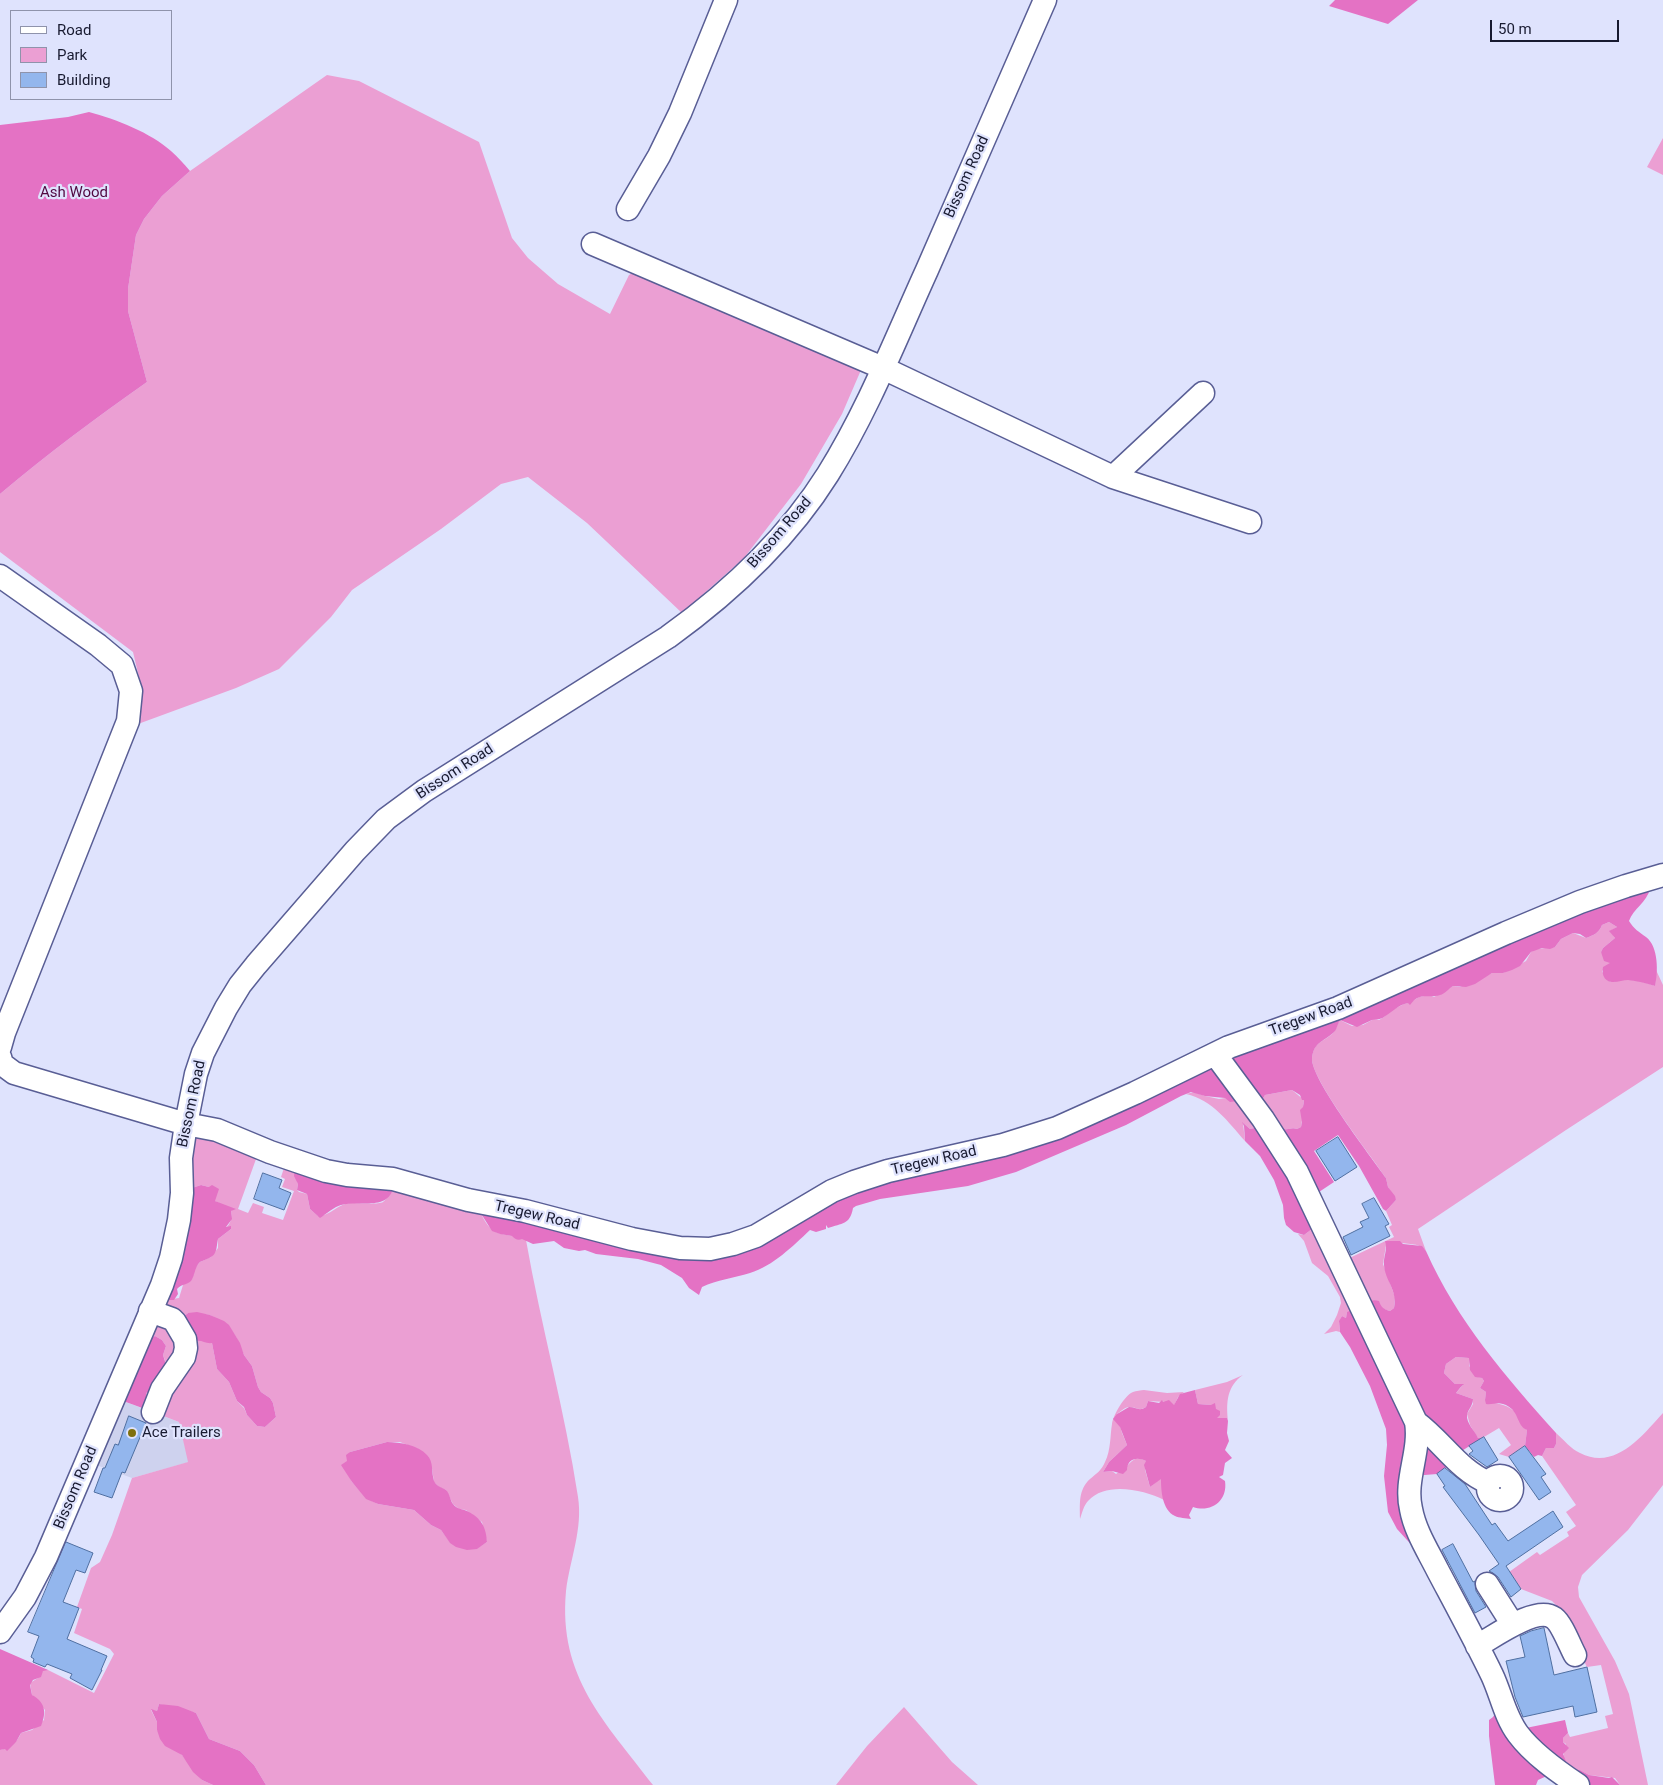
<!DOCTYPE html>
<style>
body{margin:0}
#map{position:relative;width:1663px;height:1785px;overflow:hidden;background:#dfe3fd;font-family:Roboto,sans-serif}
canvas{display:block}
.legend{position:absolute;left:10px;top:10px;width:162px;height:90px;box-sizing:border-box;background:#dfe3fd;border:1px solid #8f93ab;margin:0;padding:6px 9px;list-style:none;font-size:15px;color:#181a30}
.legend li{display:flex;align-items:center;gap:10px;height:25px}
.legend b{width:25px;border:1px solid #8f93ab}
.scale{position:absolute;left:1490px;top:20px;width:129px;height:22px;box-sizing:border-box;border:2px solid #181a30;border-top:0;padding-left:6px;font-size:15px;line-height:18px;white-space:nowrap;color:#181a30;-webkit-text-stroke:4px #dfe3fd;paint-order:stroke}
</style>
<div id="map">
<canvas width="1663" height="1785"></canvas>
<ul class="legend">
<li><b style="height:6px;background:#fff"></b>Road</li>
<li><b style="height:14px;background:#eb9fd3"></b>Park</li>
<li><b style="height:14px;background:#93b6ed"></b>Building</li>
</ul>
<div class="scale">50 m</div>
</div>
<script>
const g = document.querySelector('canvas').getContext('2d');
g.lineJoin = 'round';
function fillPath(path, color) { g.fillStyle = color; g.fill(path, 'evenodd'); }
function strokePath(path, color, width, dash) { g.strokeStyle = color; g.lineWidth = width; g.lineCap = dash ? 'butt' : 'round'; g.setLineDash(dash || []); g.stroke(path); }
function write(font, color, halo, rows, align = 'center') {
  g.font = font + ' Roboto,sans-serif'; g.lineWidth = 4.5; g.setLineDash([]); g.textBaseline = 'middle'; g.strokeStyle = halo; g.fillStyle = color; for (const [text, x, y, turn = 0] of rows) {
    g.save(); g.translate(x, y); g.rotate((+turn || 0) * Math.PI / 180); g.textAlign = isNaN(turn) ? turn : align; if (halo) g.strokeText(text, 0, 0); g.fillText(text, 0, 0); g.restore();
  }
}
fillPath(new Path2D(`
 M115 1398 179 1422 189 1462 132 1478 88 1462Z`), '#ced2ee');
fillPath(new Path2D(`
 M327 75 359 81 479 142 512 238 528 258 558 284 610 314 629 275 638 270 861 370 842 414 801 484 744 558 682 613 587 523 528 477 501 484 441 529 352 590 331 617 279 669 236 688 138 724 142 690 133 652 0 552V494C47 454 96 418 147 382L128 311V289L136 235 144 219 162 196 190 171Z
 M1663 138V175L1647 167Z
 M1609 922 1617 927 1610 931 1615 938 1603 948 1601 952 1612 963 1602 971C1604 975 1605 979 1609 981 1614 983 1617 980 1622 980 1632 979 1645 982 1655 986L1656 970 1663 985V1067L1566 1130 1418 1229 1426 1251C1418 1241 1407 1246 1396 1241L1386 1245 1383 1264 1395 1297 1394 1308 1390 1311C1366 1305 1355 1281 1341 1262L1394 1237 1389 1227 1392 1225 1386 1211 1396 1200 1388 1187 1386 1178C1372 1157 1310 1078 1312 1058 1314 1041 1323 1043 1333 1033 1336 1030 1337 1024 1340 1020L1352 1026 1363 1025 1374 1019 1379 1020 1384 1017 1390 1011 1404 1004 1411 1002 1419 997 1429 995 1434 997 1453 986 1460 987 1492 973H1503L1526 961 1531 952 1536 949 1555 947 1561 939 1573 933 1586 938C1594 935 1599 933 1602 925Z
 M1292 1090 1304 1100C1302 1110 1303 1118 1301 1127L1297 1129C1291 1127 1290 1130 1284 1129 1270 1127 1265 1125 1250 1129L1243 1123 1245 1141C1228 1122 1213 1100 1186 1094L1194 1092 1205 1096 1219 1099 1225 1098 1260 1104 1265 1095Z
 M186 1124 260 1148 238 1209 248 1213 253 1203 264 1207 262 1213 283 1220 294 1191 282 1187 285 1179 281 1177 284 1168 295 1173 298 1184 297 1190 299 1192 307 1194 310 1209 318 1216C330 1216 339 1203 351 1203 358 1203 378 1205 383 1202 387 1199 390 1192 393 1189L477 1203C481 1215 488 1232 502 1234 510 1236 518 1236 526 1240 541 1326 565 1411 578 1497 583 1529 570 1559 566 1591 558 1677 605 1722 653 1785H266L254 1765 240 1751 209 1739 196 1713 159 1704 157 1711 151 1710 157 1722V1730L182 1755 202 1780 213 1785H0V1750C10 1748 17 1743 21 1733L32 1730 44 1720 45 1710 32 1695 30 1683 38 1678 44 1669 48 1670 94 1693 114 1654 110 1649 74 1633 82 1609 77 1607 91 1568 100 1562 112 1535 132 1478 188 1462 179 1422 145 1409 147 1398 146 1393 155 1390 166 1363 163 1355 166 1346 162 1340 155 1336 151 1338 166 1300 179 1298 183 1285 192 1279 195 1268 200 1262 211 1257 218 1248V1239L231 1229 226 1228C231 1223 232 1218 231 1211L232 1210 215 1201 209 1187 201 1185 189 1189ZM188 1313 210 1315 228 1325 236 1337 244 1355 252 1366 258 1387 261 1392 270 1398 273 1403 276 1417 265 1427 257 1426 247 1415 244 1408 237 1401 229 1382 217 1369 212 1343 201 1340 182 1318ZM387 1442H400L418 1449 432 1468 434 1482 439 1487 446 1490 453 1504 459 1509 466 1510 482 1522 487 1542 476 1549 450 1542 441 1530 431 1525 414 1510 378 1504 366 1498 352 1482 347 1472V1461L350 1452Z
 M1316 1226 1363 1311 1347 1312 1346 1318 1342 1316 1339 1322 1340 1332 1336 1331 1324 1334 1331 1327 1337 1315 1341 1303 1340 1297 1328 1276 1312 1263 1304 1241 1298 1234 1304 1235Z
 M1456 1357 1470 1358 1469 1366 1478 1377 1482 1378 1484 1381 1480 1388 1486 1392 1485 1400C1495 1405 1504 1402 1514 1411 1520 1416 1518 1424 1527 1430L1525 1446 1509 1457 1499 1454 1511 1445 1499 1428 1484 1437 1478 1438 1470 1425 1467 1414 1473 1404V1399L1456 1393 1463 1385 1455 1384 1444 1373 1446 1364Z
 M1243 1375C1227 1386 1226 1402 1228 1421L1227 1418 1216 1419V1409L1211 1405 1198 1404 1195 1390 1227 1382Z
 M1144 1390 1167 1393 1184 1392 1178 1397 1174 1406 1166 1402 1148 1401 1146 1407C1138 1412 1136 1406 1129 1407 1125 1407 1121 1411 1117 1414L1122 1433 1127 1445 1109 1462 1103 1472 1112 1471 1116 1474C1120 1471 1124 1469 1127 1466 1134 1459 1136 1456 1146 1461L1145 1470 1150 1487 1161 1478 1164 1500C1144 1490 1106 1481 1088 1501 1084 1505 1082 1513 1080 1519 1080 1504 1078 1490 1090 1479 1096 1474 1102 1470 1105 1462 1111 1450 1110 1436 1112 1424 1113 1415 1125 1395 1133 1392 1136 1391 1141 1390 1144 1390Z
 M1663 1413V1485L1628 1530 1582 1575 1578 1587 1579 1597 1615 1661 1629 1694 1648 1785H1620L1615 1778 1589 1775 1580 1770 1573 1771 1569 1769 1563 1757 1566 1744 1563 1742V1738L1568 1733 1570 1737 1608 1728 1605 1716 1613 1714 1601 1665 1587 1667 1555 1604 1552 1601 1521 1589 1509 1572 1537 1552 1540 1555 1569 1536 1567 1532 1576 1526 1566 1512 1576 1505 1542 1456 1546 1448H1554L1556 1444V1433C1564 1440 1571 1449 1580 1453 1615 1471 1642 1436 1663 1413Z
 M904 1707 952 1762 978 1785H836L867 1746Z`), '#eb9fd3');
fillPath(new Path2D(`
 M1335 0H1418L1388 24 1329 6Z
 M89 112C116 119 151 133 171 151 178 157 184 164 190 171L162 196 144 219 136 235 128 289V311L147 382C96 418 47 454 0 494V125L68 117Z
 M1650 889C1647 902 1633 909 1629 921 1634 929 1639 932 1646 937 1659 947 1658 973 1655 986 1646 983 1637 981 1628 980 1622 980 1614 984 1608 981 1603 978 1602 973 1603 967L1610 963 1604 961 1601 952 1603 948 1615 938 1609 931 1617 927 1609 922 1602 925C1599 933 1594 935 1586 938L1580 934 1573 933 1561 939 1555 947 1550 949 1542 948 1531 952 1520 966 1512 970 1503 973H1492L1475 984 1466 987 1453 986C1448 989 1445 994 1440 995 1427 999 1420 991 1410 1005L1408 1003C1398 1005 1392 1012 1384 1017 1380 1020 1376 1019 1372 1020 1367 1022 1362 1025 1357 1027L1340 1020C1337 1025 1337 1030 1333 1033 1323 1042 1314 1042 1312 1058 1310 1078 1372 1158 1386 1178L1388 1187 1395 1196 1396 1200 1386 1211 1383 1209 1359 1166 1338 1135 1314 1151 1334 1182 1310 1198 1316 1226 1304 1235 1294 1232 1286 1225 1284 1218 1283 1205 1274 1180 1260 1156 1245 1141 1244 1126 1242 1122 1250 1129C1264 1125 1270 1127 1284 1129 1290 1130 1291 1127 1297 1129L1301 1127 1302 1122 1300 1110 1303 1107 1304 1100H1302L1300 1095 1292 1090 1265 1095 1260 1104 1238 1101 1230 1102 1225 1098 1205 1096 1191 1092 1181 1096 1126 1125 1016 1172 968 1186 880 1199 856 1206 853 1208C850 1225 842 1223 828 1228L826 1225V1229L816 1232 810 1230C793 1246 773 1266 750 1273 734 1278 717 1280 702 1287L699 1295 689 1288 682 1278 661 1265 638 1259 596 1254 585 1250 579 1251 564 1248 554 1241 533 1244 522 1239C518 1241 515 1239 512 1236L500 1234 492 1231 480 1212 692 1250 812 1203 1000 1147 1491 940Z
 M295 1169 393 1189C386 1211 359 1200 341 1205 334 1207 326 1214 320 1218L310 1209 307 1194 297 1190 298 1184 294 1176Z
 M201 1185 209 1187 212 1185 219 1189 215 1201 236 1209 231 1211 232 1219 226 1227 231 1226V1229L218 1239C216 1248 218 1255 207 1259 205 1260 202 1261 200 1262 194 1268 195 1276 191 1281 187 1285 181 1284 177 1289L178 1294 174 1300H166L189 1189Z
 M1385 1241H1400L1403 1244 1422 1246 1426 1251C1457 1321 1506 1377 1556 1433V1444L1554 1448H1546L1542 1456 1538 1455 1534 1457 1525 1446 1527 1430C1516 1426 1520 1409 1503 1404 1497 1402 1492 1405 1486 1404L1485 1400 1486 1392 1480 1388 1484 1381 1482 1378 1475 1377 1470 1370 1469 1358 1456 1357 1446 1364 1444 1373 1455 1384H1464L1460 1388 1456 1393 1473 1399C1473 1406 1468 1409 1467 1415 1466 1423 1475 1431 1478 1438L1484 1437 1460 1452 1462 1456 1437 1474 1412 1476 1417 1551 1397 1529 1388 1512 1384 1476 1387 1445 1386 1429 1370 1386 1350 1347 1340 1332 1339 1321 1342 1316 1346 1318 1347 1312C1357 1309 1368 1297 1379 1301 1381 1307 1383 1309 1390 1311L1394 1308C1398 1290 1385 1281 1384 1265 1383 1257 1388 1250 1385 1241Z
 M197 1312 210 1315 224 1321 229 1325 240 1343 244 1355 252 1366 258 1387 261 1392 270 1398 273 1403 276 1417 265 1427 257 1426 247 1415 244 1407 237 1401 229 1382 217 1369 212 1343C206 1344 202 1340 196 1341L182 1318 188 1313Z
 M155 1336 162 1340 166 1346 163 1355 168 1371 155 1390 146 1393 147 1398 145 1409 115 1398 151 1338Z
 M1195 1390 1198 1404 1211 1405 1215 1403 1216 1409 1220 1411V1415L1217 1418H1227L1228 1421 1227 1433 1229 1441 1225 1450 1232 1458 1225 1463 1223 1475 1219 1477 1225 1481C1228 1501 1211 1513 1193 1507L1189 1515 1191 1519C1186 1518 1179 1518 1175 1516 1162 1510 1161 1490 1161 1479L1150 1487 1144 1465 1146 1461C1137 1456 1127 1459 1127 1470L1123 1474 1112 1471 1103 1472 1109 1462 1127 1445 1120 1427 1113 1419 1117 1414 1129 1407C1136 1407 1139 1412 1146 1407L1148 1401 1159 1403 1162 1400 1163 1402 1169 1400 1174 1405 1180 1394Z
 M387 1442C400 1442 418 1445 427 1455 434 1462 431 1472 434 1481 437 1487 442 1487 446 1490 450 1494 450 1500 453 1504 457 1509 462 1509 467 1511 481 1518 486 1526 487 1542L477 1549 467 1550 456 1547 450 1543 441 1530 431 1525 414 1510 378 1504 366 1499 352 1482 341 1465 347 1461 346 1455 350 1452Z
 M0 1649 48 1670 43 1671 41 1677 33 1680 30 1685 32 1695C45 1702 47 1712 41 1726L21 1733 16 1742 7 1751 5 1749 0 1750Z
 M159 1704 178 1706 196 1713 209 1739 240 1751 254 1765 266 1785H213L202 1780 193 1772 182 1755 165 1746 160 1739 157 1730V1722L151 1709 157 1711Z
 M1498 1709 1516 1730 1565 1720 1568 1733 1563 1738V1742L1569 1748 1563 1754 1569 1769 1573 1771 1580 1770 1589 1775 1609 1778 1612 1777 1620 1785H1566L1549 1775 1538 1780 1536 1785H1495L1489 1736V1720L1493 1717Z`), '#e472c4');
const building = new Path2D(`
 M1338 1137 1357 1167 1335 1181 1316 1151Z
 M263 1173 282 1180 279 1188 291 1193 284 1210 254 1199Z
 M1374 1198 1389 1224 1385 1226 1390 1236 1351 1255 1343 1237 1363 1227 1360 1222 1369 1218 1362 1204Z
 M129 1416 146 1423 125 1473 122 1472 112 1498 94 1492 103 1468H105L115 1444 118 1445Z
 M1484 1437 1498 1460 1487 1467 1469 1454 1473 1451 1469 1446Z
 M1525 1446 1546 1474 1541 1477 1551 1492 1539 1500 1509 1457Z
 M1445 1468 1465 1484 1492 1525 1495 1523 1508 1541 1553 1511 1563 1527 1506 1566 1521 1589 1511 1597 1498 1577 1493 1573 1489 1571 1499 1564 1479 1535 1443 1487 1445 1486 1437 1474Z
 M66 1542 93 1553 85 1573 76 1570 63 1602 79 1608 67 1639 107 1656 101 1670H102L92 1690 70 1678 72 1674 47 1664 45 1667 33 1662 34 1659 31 1657 39 1636 28 1632Z
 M1453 1544 1473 1582 1475 1581 1476 1591 1486 1607 1475 1613 1442 1550Z
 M1544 1628 1554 1675 1587 1667 1597 1712 1575 1717 1573 1706 1523 1717 1515 1697 1506 1661 1525 1657 1520 1636 1531 1631Z`);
fillPath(building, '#93b6ed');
strokePath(building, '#4f6fa1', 1);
const minor = new Path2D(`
 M628 209 659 156 680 113 726 0
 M593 244 883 368 1113 477 1250 522
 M1113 477 1203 393
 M0 576 98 645 122 665 131 691 128 721 4 1033 0 1047
 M1215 1054 1263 1119 1297 1172 1416 1422C1421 1451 1404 1480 1411 1509 1415 1531 1428 1551 1438 1571 1456 1605 1475 1640 1492 1675 1501 1694 1505 1717 1518 1734 1533 1754 1557 1771 1578 1785
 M0 1057 2 1064 14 1073 186 1124 217 1130 270 1152 326 1171 347 1175 393 1179 468 1200 525 1211 632 1239 680 1248 710 1249 733 1244 756 1236 832 1191 854 1182 888 1171 1003 1145 1057 1128 1135 1093 1229 1047 1338 1008 1506 933 1580 902 1626 886 1663 875
 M150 1311 172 1319 175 1322 185 1339 186 1348 184 1357 162 1389 153 1412
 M1416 1422C1443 1442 1458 1470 1489 1483
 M1488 1488a12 12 0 1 1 24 0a12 12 0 1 1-24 0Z
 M1487 1584 1513 1625
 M0 1632 25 1597 46 1557 162 1285 171 1258 179 1220 182 1193 181 1158 186 1124 196 1074 203 1053 226 1008 240 985 256 965 355 851 386 819 424 791 668 637C729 593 788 538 828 474 868 410 896 338 927 270 967 180 1005 90 1045 0
 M1477 1646C1494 1637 1536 1605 1554 1618 1562 1624 1570 1646 1575 1655`);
strokePath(minor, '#595e95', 25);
strokePath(minor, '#fff', 22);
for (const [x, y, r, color] of [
 [132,1433,5,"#7f700f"]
]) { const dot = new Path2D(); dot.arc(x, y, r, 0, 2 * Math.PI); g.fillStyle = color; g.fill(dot); strokePath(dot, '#dfe3fd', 2); }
write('15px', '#181a30', '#dfe3fd', [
 ["Bissom Road",967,177,-66],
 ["Bissom Road",780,533,-49],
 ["Bissom Road",455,772,-33],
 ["Tregew Road",1311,1017,-20],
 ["Bissom Road",192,1104,-78],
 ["Tregew Road",934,1161,-13],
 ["Tregew Road",537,1216,13],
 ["Bissom Road",76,1488,-67]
]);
write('15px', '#510841', '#dfe3fd', [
 ["Ash Wood",74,193]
]);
write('15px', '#181a30', '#dfe3fd', [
 ["Ace Trailers",142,1433]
], 'left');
</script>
